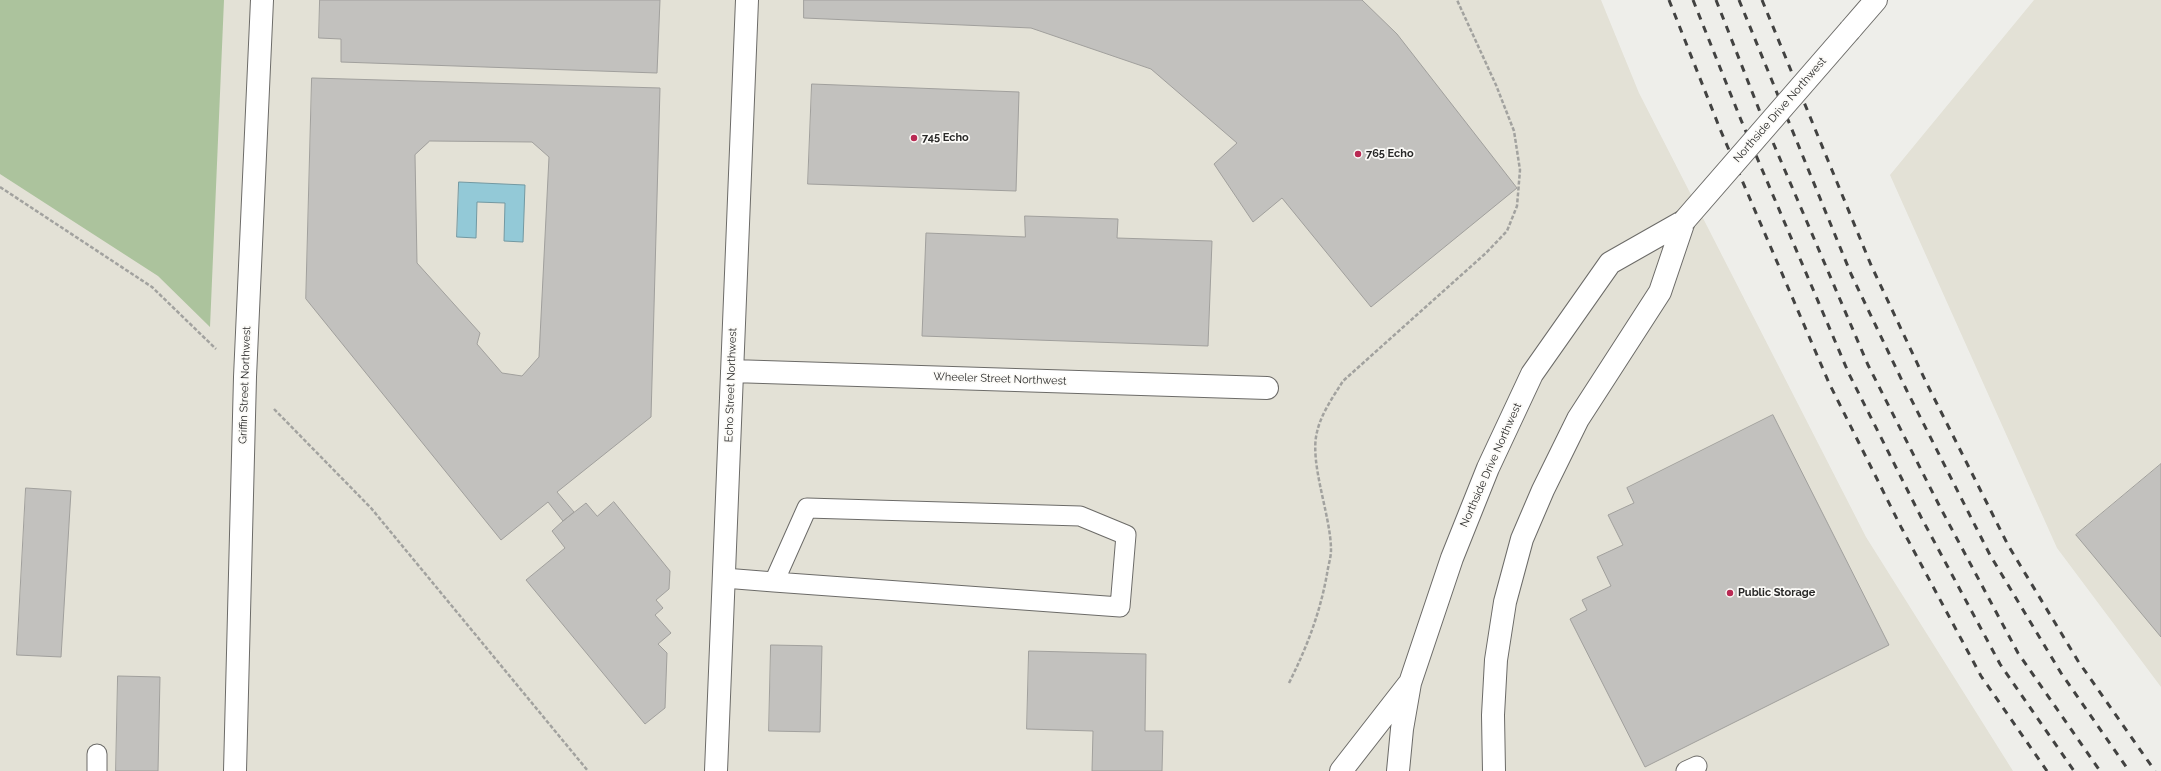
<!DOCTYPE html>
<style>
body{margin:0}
canvas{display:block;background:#eeeeea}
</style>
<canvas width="2161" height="771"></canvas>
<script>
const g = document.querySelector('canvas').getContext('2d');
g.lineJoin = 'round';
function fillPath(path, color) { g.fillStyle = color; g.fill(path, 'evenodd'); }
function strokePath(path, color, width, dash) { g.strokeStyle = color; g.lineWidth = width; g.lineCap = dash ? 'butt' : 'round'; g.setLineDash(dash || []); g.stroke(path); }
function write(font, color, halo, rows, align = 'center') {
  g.font = font + ' Raleway,sans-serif'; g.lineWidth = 3.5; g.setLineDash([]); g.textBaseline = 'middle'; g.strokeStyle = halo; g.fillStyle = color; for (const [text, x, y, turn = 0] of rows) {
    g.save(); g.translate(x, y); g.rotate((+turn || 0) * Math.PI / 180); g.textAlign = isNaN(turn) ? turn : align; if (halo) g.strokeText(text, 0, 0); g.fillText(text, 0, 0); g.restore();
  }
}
fillPath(new Path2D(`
 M0 0H1601L1639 93 1866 537 2013 771H0Z
 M2034 0H2161V687L2057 548 1890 175Z`), '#e3e1d6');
fillPath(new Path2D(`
 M0 0H224L210 327 158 276 0 174Z`), '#acc39d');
const water = new Path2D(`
 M459 182 525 185 523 242 504 241 505 203 477 202 476 238 457 237Z`);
fillPath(water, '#93c9d7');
strokePath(water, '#7399a2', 1);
const building = new Path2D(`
 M320 0H660L657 73 341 62V39L319 38Z
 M804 0H1362L1397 34 1517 188 1371 307 1282 198 1253 222 1214 164 1237 143 1151 69 1031 28 804 18Z
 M312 78 660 88 651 417 557 492 574 512 563 521 548 502 501 540 306 299ZM430 141 532 142 549 157 539 357 522 376 502 373 477 344 480 333 417 263 415 155Z
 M812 84 1019 92 1016 191 808 184Z
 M1025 216 1118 219 1117 238 1212 241 1208 346 922 336 926 233 1025 237Z
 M1773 415 1889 645 1645 767 1570 619 1587 610 1582 600 1611 586 1597 557 1623 545 1608 515 1634 503 1627 488Z
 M2161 464V637L2076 535Z
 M26 488 71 491 61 657 17 655Z
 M614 502 670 571 669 589 656 600 663 608 655 615 671 633 658 644 667 653 665 708 645 724 526 580 565 548 552 531 563 521 586 503 597 516Z
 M771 645 822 646 820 732 769 731Z
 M1029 651 1146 654 1145 731H1163L1162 771H1092L1093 731 1027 729Z
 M118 676 160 677 158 771H116Z`);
fillPath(building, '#c2c1be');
strokePath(building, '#a1a09d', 1);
const service = new Path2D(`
 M724 578 774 582 1120 607 1126 535 1080 516 807 508 774 582
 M97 771V754
 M1686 771 1697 766`);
const minor = new Path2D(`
 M732 371 1267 388
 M235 771 245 377 262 0
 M716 771 747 0`);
const trunk = new Path2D(`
 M1850 30 1876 0
 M1341 771 1408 685
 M1398 771 1402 729 1410 683 1452 558 1488 468 1532 374 1610 263 1684 221
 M1494 771 1493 715 1496 660 1505 602 1522 539 1543 490 1578 419 1660 292 1684 221`);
strokePath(service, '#6c6b68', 21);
strokePath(minor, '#6c6b68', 24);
strokePath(trunk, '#6c6b68', 24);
strokePath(new Path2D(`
 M0 187 152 287 216 349
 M274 409 371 508 588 771
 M1289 683C1307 647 1320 613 1327 574 1328 566 1331 558 1331 550 1331 516 1309 463 1317 432 1321 414 1333 397 1343 381L1486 253 1507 231 1517 206 1520 170 1514 131 1496 85 1457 0`), '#a2a29f', 2.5, [4, 2]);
strokePath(service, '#fff', 19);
strokePath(minor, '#fff', 22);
strokePath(trunk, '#fff', 22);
strokePath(new Path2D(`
 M1669 0 1720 129 1829 383 1901 527 1981 676 2047 771
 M1693 0 1741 120 1849 374 1921 517 2000 664 2074 771
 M1716 0 1760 112 1868 365 1940 507 2018 653 2100 771
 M1739 0 1851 274 1907 391 1990 555 2061 673 2129 771
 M1762 0 1871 265 1926 382 2008 545 2078 661 2155 771`), '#424241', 3, [7, 7]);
const trunkBridge = new Path2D(`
 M1684 221 1850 30`);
strokePath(trunkBridge, '#6c6b68', 24, []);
strokePath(trunkBridge, '#fff', 22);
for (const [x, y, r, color] of [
 [914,138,4,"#b92953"],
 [1358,154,4,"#b92953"],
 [1730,593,4,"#b92953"]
]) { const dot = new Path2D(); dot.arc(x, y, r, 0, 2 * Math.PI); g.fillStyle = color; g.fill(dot); strokePath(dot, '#fcfbf8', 1.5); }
write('11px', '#292928', '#fcfbf8', [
 ["Northside Drive Northwest",1780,110,-49],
 ["Wheeler Street Northwest",1000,379,2],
 ["Griffin Street Northwest",245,385,-88],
 ["Echo Street Northwest",731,385,-88],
 ["Northside Drive Northwest",1491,465,-66]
]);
write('bold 11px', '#292928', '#fcfbf8', [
 ["745 Echo",922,138],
 ["765 Echo",1366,154],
 ["Public Storage",1738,593]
], 'left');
</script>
